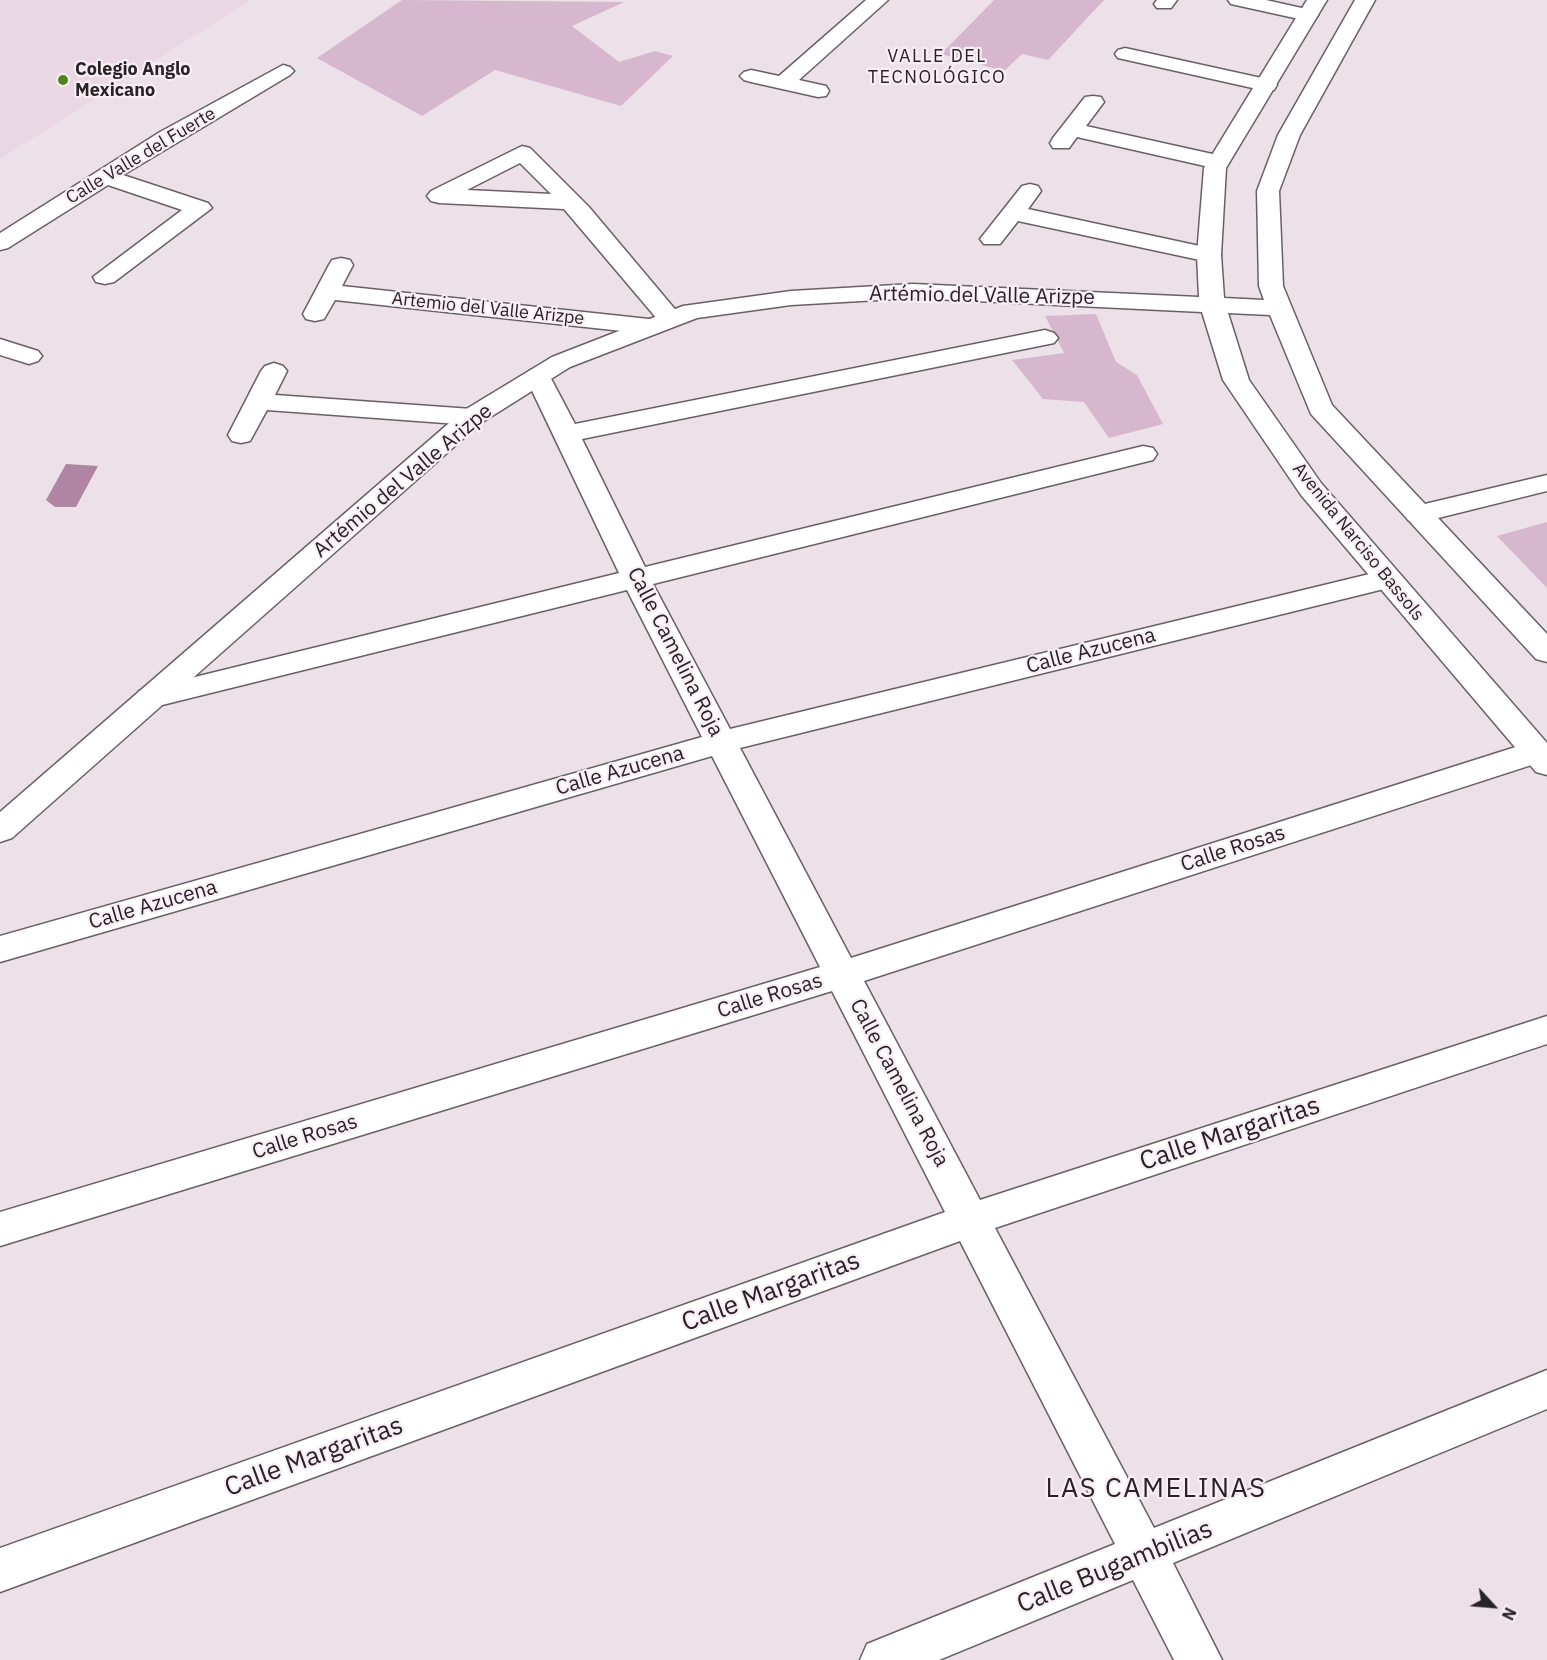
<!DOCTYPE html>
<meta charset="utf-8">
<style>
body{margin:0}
#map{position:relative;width:1547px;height:1660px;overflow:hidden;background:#ece1e8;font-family:"IBM Plex Sans",sans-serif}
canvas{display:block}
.north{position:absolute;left:1463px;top:1576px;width:60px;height:60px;-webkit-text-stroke:4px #f9eef6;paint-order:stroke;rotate:116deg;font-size:16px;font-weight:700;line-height:24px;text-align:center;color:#272326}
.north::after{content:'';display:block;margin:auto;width:21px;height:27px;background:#272326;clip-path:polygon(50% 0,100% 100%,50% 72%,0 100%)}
</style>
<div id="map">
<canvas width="1547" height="1660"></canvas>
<div class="north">N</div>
</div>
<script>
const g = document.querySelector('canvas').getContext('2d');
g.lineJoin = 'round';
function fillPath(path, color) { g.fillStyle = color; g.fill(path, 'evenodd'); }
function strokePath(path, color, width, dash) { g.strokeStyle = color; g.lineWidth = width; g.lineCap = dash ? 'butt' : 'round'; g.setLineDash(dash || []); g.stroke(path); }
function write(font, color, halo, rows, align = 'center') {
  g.font = font + ' "IBM Plex Sans",sans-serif'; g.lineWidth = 4.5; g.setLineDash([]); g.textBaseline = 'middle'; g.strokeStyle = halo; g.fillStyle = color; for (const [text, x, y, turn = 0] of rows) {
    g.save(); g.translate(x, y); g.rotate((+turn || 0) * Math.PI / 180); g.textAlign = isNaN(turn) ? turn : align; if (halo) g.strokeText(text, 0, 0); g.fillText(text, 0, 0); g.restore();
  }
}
fillPath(new Path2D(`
 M0 0H251L0 159Z`), '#ead7e4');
fillPath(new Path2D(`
 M402 0 624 2 572 26 619 62 655 51 673 56 621 106 495 70 422 116 317 58Z
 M994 0H1104L1048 60 1022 54 1004 71 941 54Z
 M1096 314 1116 362 1137 375 1163 424 1109 438 1084 402 1043 399 1012 360 1064 353 1045 316Z
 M1547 522V588L1497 536Z`), '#d6b7cd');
fillPath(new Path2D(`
 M66 464 98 466 76 507H55L46 500Z`), '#af85a3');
const minor = new Path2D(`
 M866 0H888L799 80 826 86 829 91 826 96 818 97 751 82 744 80 740 76 744 72 751 70 779 76Z
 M1157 0H1177L1171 8H1157L1154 4Z
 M1228 0H1266L1315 11 1318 15 1315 19 1308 21 1231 4Z
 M1125 48 1266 79 1274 80 1277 85 1274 90 1266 91 1118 58 1115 54 1118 50Z
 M283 65 290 67 294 71 290 75 123 175 208 203 212 208 114 282 105 284 96 282 93 277 182 210 108 185 8 248 0 250V233L160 132Z
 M1093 96 1101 97 1104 102 1086 126 1226 157 1229 162 1226 167 1218 169 1077 137 1069 148H1053L1050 143 1053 138 1085 97Z
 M522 146 530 148 589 207 679 314 682 319 679 324 670 326 661 324 659 331 650 334 335 300 324 319 315 321 306 319 303 314 329 265 332 260 341 258 350 260 353 265 342 286 658 320 564 209 439 203 431 201 427 196 431 191ZM520 163 551 194 467 190Z
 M1030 184 1038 186 1041 191 1028 209 1209 248 1217 250 1221 255 1217 260 1209 262 1018 221 1000 244H984L980 239 984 234 1022 186Z
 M1045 330 1054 333 1058 338 1054 343 582 439 645 567 1143 446 1153 448 1157 454 1153 460 653 584 730 729 1386 570 1396 572 1401 579 1396 586 740 748 851 958 1525 744 1536 741 1547 744V760L864 981 980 1200 1547 1016V1044L995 1228 1154 1528 1547 1370V1409L1173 1563 1222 1660H1174L1133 1580 939 1660H860L867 1644 1115 1544 960 1241 0 1592V1548L945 1212 832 991 0 1246V1212L820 967 712 756 0 962V936L702 737 627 590 150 708 139 705 135 698 139 691 150 688 619 573 525 376 529 371 538 368 547 371 575 424Z
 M0 339 38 351 42 356 38 361 29 364 0 355Z
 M274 363 283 366 287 371 275 395 472 409 481 411 485 417 481 423 472 425 267 410 250 441 241 443 232 441 228 435 261 371 265 366Z
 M1547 475V491L1418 523 1408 520 1404 514 1408 508Z`);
const tertiary = new Path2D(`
 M1307 0H1327L1226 168 1221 255 1224 298 1264 300 1259 286 1257 191 1278 135 1355 0H1375L1300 135 1279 191 1283 286 1332 405 1547 634V662L1536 659 1311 414 1270 315 1228 313 1249 380 1321 483 1547 743V775L1536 772 1301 495 1223 380 1202 312 913 298 791 305 697 318 570 367 481 423 12 838 0 842V812L463 411 552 357 683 306 791 291 913 284 1199 297 1197 255 1204 168Z`);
strokePath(minor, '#696066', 3);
strokePath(tertiary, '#696066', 3);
fillPath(minor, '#fff');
fillPath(tertiary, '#fff');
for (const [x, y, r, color] of [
 [63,80,6,"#4f841c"]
]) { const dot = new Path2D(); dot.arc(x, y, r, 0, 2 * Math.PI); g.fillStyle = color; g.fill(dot); strokePath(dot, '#f9eef6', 2); }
g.letterSpacing = '1.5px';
write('18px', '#272326', '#f9eef6', [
 ["VALLE DEL",937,57],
 ["TECNOLÓGICO",937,78]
]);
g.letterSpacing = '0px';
write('bold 18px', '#272326', '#f9eef6', [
 ["Colegio Anglo",75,70],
 ["Mexicano",75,91]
], 'left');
write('18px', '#272326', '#f9eef6', [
 ["Calle Valle del Fuerte",141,156,-31],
 ["Artemio del Valle Arizpe",488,309,6],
 ["Avenida Narciso Bassols",1358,542,51]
]);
write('21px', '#272326', '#f9eef6', [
 ["Artémio del Valle Arizpe",982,296,1],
 ["Artémio del Valle Arizpe",403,481,-40],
 ["Calle Azucena",1091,651,-14],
 ["Calle Camelina Roja",675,652,63],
 ["Calle Azucena",620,771,-16],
 ["Calle Rosas",1233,849,-18],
 ["Calle Azucena",153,905,-16],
 ["Calle Rosas",770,996,-17],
 ["Calle Camelina Roja",899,1083,62],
 ["Calle Rosas",305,1137,-17]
]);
write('26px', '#272326', '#f9eef6', [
 ["Calle Margaritas",1230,1134,-18],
 ["Calle Margaritas",771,1292,-20],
 ["Calle Margaritas",314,1457,-20],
 ["Calle Bugambilias",1115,1567,-22]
]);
g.letterSpacing = '1.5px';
write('27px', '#272326', '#f9eef6', [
 ["LAS CAMELINAS",1156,1489]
]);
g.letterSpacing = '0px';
</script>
